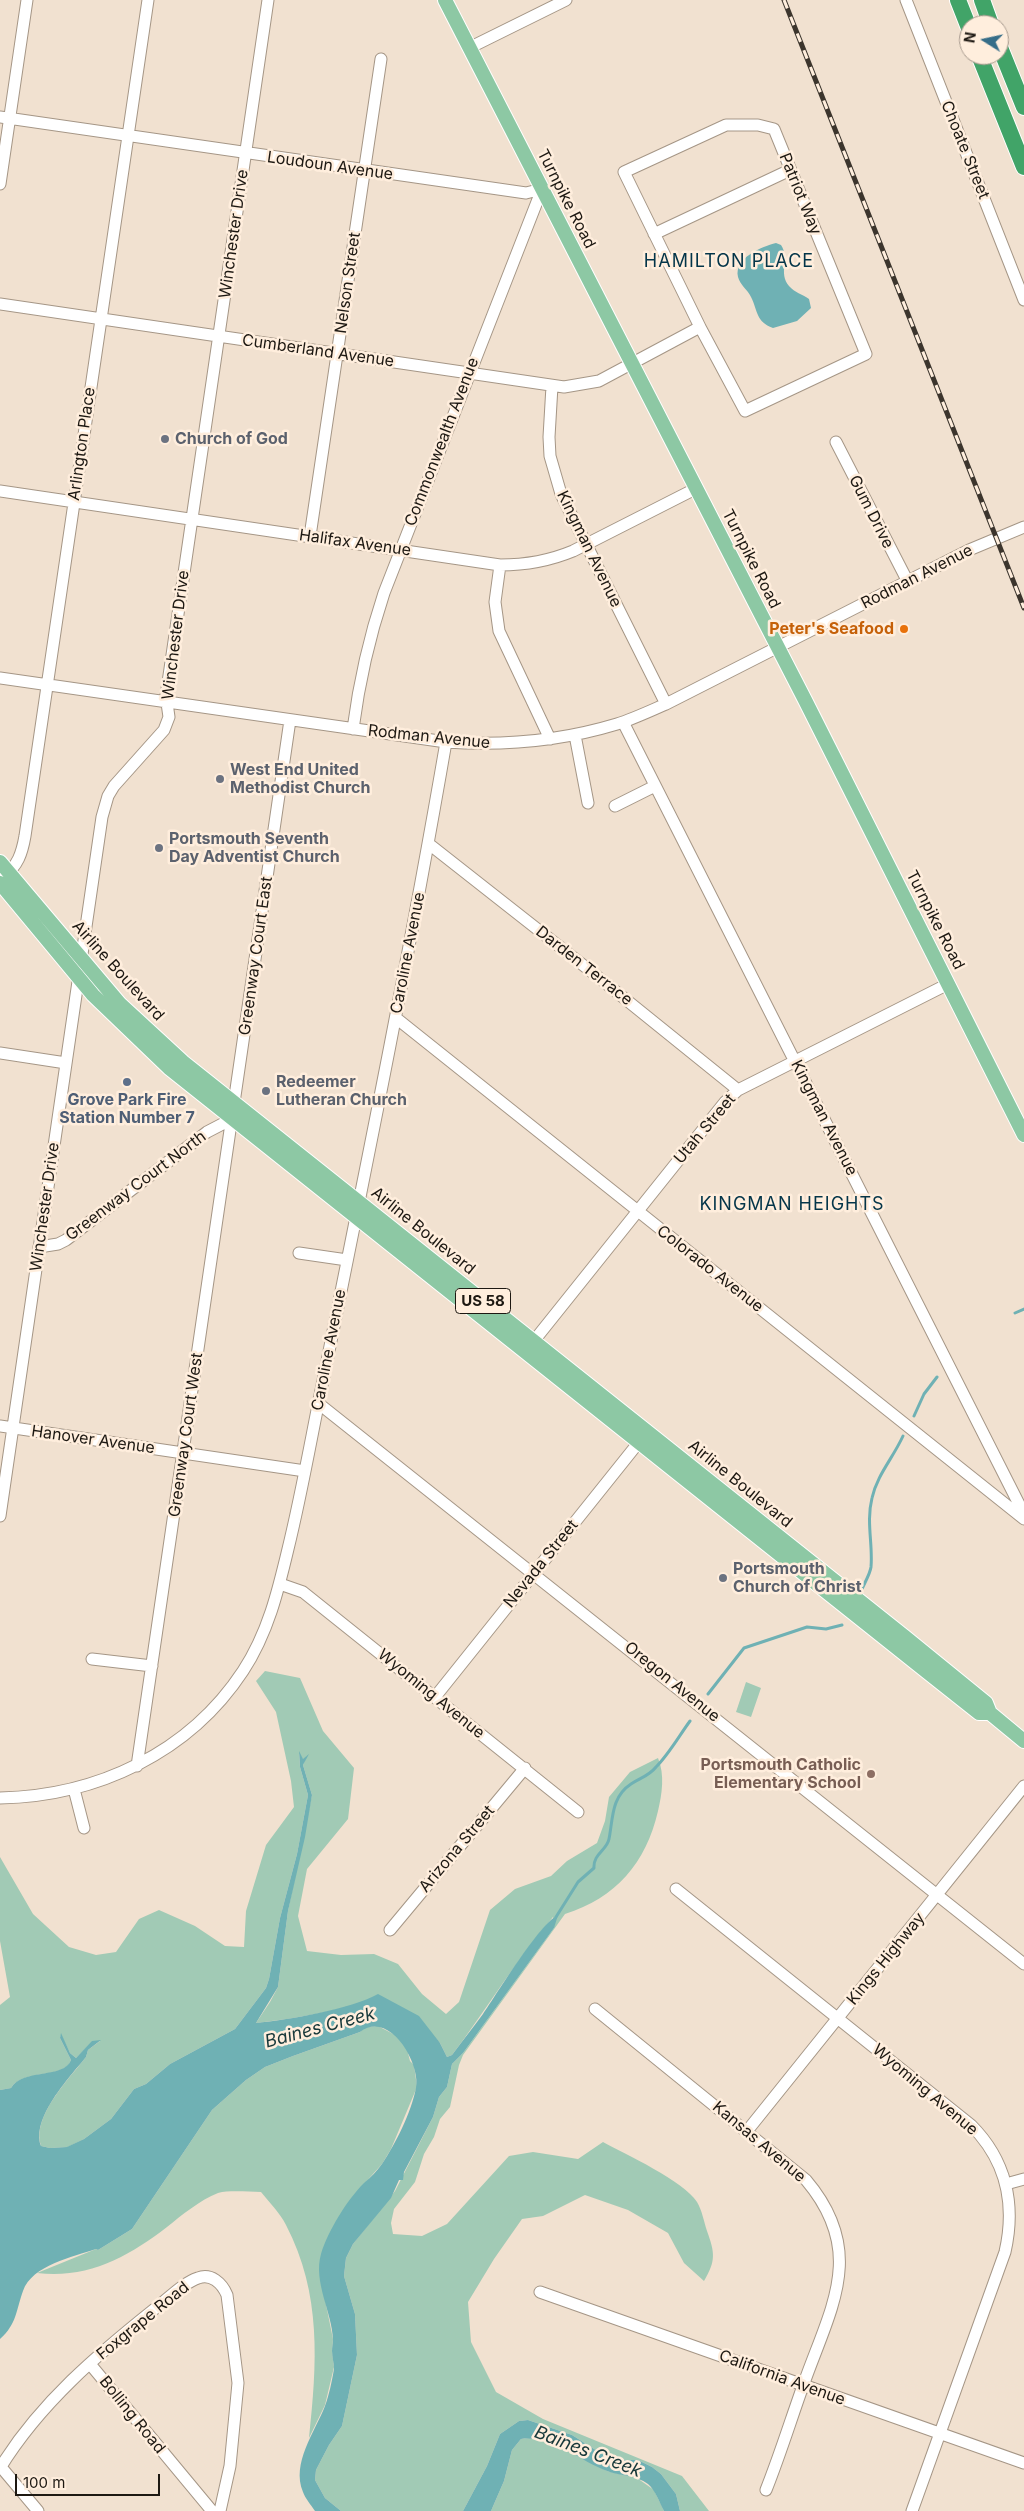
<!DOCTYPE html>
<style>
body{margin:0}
#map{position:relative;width:1024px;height:2511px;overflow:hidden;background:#f1e1d0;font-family:Inter,sans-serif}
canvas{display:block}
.north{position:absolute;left:959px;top:15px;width:50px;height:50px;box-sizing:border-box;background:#fed;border:1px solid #a5988c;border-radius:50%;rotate:280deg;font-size:14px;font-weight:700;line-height:20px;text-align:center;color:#1d1812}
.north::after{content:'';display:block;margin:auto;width:18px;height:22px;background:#366d88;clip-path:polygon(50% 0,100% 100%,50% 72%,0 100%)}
.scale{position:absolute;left:15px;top:2474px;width:145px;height:22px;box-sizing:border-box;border:2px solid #1d1812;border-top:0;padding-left:6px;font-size:15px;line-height:18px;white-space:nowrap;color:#1d1812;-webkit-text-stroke:4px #fed;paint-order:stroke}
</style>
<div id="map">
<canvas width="1024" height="2511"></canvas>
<div class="north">N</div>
<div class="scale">100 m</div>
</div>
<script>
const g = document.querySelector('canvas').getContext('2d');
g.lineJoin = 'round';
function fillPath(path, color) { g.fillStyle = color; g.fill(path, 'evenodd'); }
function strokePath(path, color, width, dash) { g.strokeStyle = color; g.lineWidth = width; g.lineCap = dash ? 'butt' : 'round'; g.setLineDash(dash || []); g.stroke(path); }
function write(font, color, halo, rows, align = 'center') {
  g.font = font + ' Inter,sans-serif'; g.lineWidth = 5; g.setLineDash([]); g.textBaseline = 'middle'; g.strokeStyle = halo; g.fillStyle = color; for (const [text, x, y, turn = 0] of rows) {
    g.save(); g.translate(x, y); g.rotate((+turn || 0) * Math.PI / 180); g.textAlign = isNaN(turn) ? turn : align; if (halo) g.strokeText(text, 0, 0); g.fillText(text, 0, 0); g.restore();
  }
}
fillPath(new Path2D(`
 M265 1671 300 1678 323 1731 354 1768 348 1819 307 1869 298 1916 307 1951 341 1955 374 1954 398 1964 422 1994 446 2014 459 2002 490 1910 515 1889 551 1876 567 1861 597 1843 605 1821 609 1797 630 1772 658 1758C665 1775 662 1794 658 1811 646 1863 616 1898 565 1914L463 2055 459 2065 450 2107 440 2119 434 2137 424 2154 415 2182 394 2209 391 2223 393 2234 422 2236 447 2224 509 2156 533 2152 578 2159 603 2142C625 2154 684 2181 697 2202 702 2210 704 2222 707 2231 715 2253 716 2261 704 2281L684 2263 668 2233 628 2210 585 2195 543 2216 522 2219 494 2259 468 2302 471 2342 496 2392 543 2419 682 2476 709 2511H680L676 2494 661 2474 652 2467 638 2460H625L602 2454 572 2435 528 2420 519 2421 500 2434 487 2466 463 2511H341L325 2498 315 2480 316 2470 329 2445 342 2426 357 2355 355 2314 344 2276 346 2258 353 2244 395 2191 433 2117 439 2097 447 2087 452 2064 463 2053 554 1928 553 1917C516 1960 486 2010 452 2055L447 2057 440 2043 378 1995C348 2011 290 2019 256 2023L270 2002 278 1987 288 1911 312 1795 303 1765 307 1756 303 1760 299 1753 300 1767 308 1795 297 1854 280 1918 269 1979 266 1988 235 2029 170 2064 146 2084 134 2089 111 2119 84 2139 68 2147 50 2148 41 2146C31 2117 69 2079 86 2057L88 2050 100 2041 92 2042 76 2058 70 2053 61 2035 60 2038 71 2060C64 2080 23 2068 11 2088L0 2090V2005L10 1997 0 1941V1857L33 1914 69 1947 96 1955 116 1952 139 1919 159 1910 195 1926 225 1946 244 1947 246 1911 266 1845 294 1807 291 1781 276 1712 256 1681Z
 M746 1682 761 1688 751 1717 736 1712Z
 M378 2026 397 2036 407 2049 410 2061 414 2065 417 2087 391 2149 382 2164 364 2184 321 2280 333 2339 332 2352 334 2367 325 2405 309 2438C317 2364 322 2294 286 2225 280 2213 269 2202 261 2192 248 2192 230 2190 218 2193 200 2200 182 2215 167 2227 128 2257 88 2279 37 2273L96 2249 98 2250 132 2229 212 2110 246 2080 265 2067 293 2056 360 2032 366 2027Z
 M530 2438 556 2445 607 2471 637 2478 654 2490 664 2511H491L504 2481 512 2450 521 2439Z`), '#a1cab5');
fillPath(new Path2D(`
 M776 243 781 245C790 258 778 273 789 286 795 293 802 294 809 299L811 308 797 321 773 328C756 322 758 311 751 297 748 290 740 285 738 277 734 258 761 247 776 243Z
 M299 1751 303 1759 309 1754 303 1765 312 1795 305 1837 288 1911 278 1987 256 2023C288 2020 351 2009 378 1994L419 2016 440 2043 447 2057 452 2055C462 2041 473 2028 483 2014 497 1994 539 1924 558 1915L554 1928 463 2053 452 2064 447 2087 439 2097 433 2117 404 2172 403 2180H399L391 2198 353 2244 346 2258 344 2276 355 2314 357 2355 342 2426 329 2445 316 2470 315 2480 325 2498 341 2511H315C311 2505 305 2498 303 2492 291 2463 315 2432 325 2406 329 2395 332 2381 334 2369 334 2363 332 2357 332 2351 332 2347 333 2343 333 2339 332 2312 313 2282 321 2254 328 2231 347 2200 364 2183 371 2177 377 2171 382 2164 396 2143 411 2113 416 2088 421 2063 389 2009 360 2032L293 2056 265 2067 246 2080 212 2110 132 2229 98 2250 96 2249C73 2257 32 2265 23 2291 16 2310 17 2324 0 2339V2090L11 2088C23 2068 64 2079 71 2060L60 2038 61 2033 70 2053 76 2058 92 2041 101 2040 88 2050 86 2057C69 2078 31 2118 41 2146L50 2148 67 2147 84 2139 111 2119 134 2089 146 2084 170 2064 235 2029 266 1988 269 1979 280 1918 297 1854 308 1795 300 1767Z
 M528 2420 572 2435 602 2454 625 2460H638L652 2467 661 2474 676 2494 680 2511H664C659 2502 656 2491 648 2484 636 2475 621 2476 607 2471 579 2461 553 2435 521 2439L512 2450 504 2481 491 2511H463L487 2466 500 2434 519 2421Z`), '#6fb1b4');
strokePath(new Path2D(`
 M1015 1313 1024 1309
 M914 1416 924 1394 937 1377
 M862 1589C865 1582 870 1574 871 1567 873 1544 866 1522 872 1498 877 1475 893 1458 903 1436
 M708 1694 744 1648 807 1627 826 1629 842 1625
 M556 1917 578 1882 594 1868C593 1854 607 1850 609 1839 613 1819 611 1797 631 1784 640 1778 649 1776 656 1767 669 1754 679 1736 690 1721`), '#6fb1b4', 3);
const minor = new Path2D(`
 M906 0 1024 300
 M469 48 566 0
 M0 117 526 193 542 189
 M0 184 27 0
 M654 234 790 170
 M0 304 564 387 599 381 700 327 745 411 866 354 774 129 758 125H726L624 172 700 327
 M552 386 549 437 550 456 561 494 666 704
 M836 442 908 582
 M0 491 500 565C526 565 549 561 573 551L695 489
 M310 536 381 59
 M500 565 495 602 499 631 550 739
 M0 678 446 742C504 746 561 741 617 724 633 719 650 711 666 704L969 550 1024 527
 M623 722 1024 1514
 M353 729C359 683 369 638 384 593L542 189
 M575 735 588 803
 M615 806 655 786
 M429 844 588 969 738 1090
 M3 877C18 866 22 853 25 836L148 0
 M396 1018 1024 1519
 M0 1053 66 1063
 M39 1247 58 1244 66 1240 207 1132 232 1119
 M299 1253 347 1260
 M529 1347 725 1102 738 1090 948 984
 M318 1403 1024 1964
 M0 1426 305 1471
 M0 1516 102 817 108 796 114 786 164 730 169 717 166 696 268 0
 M280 1584 303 1592 578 1812
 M92 1659 152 1666
 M435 1697 643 1437
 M137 1766 290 720
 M74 1789 84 1828
 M0 1798C97 1796 189 1753 243 1671 268 1633 278 1591 288 1549 303 1488 313 1427 326 1366 368 1158 410 951 446 742
 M676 1889 971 2125C1006 2160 1016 2204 1005 2252L912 2511
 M390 1930 525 1768
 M595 2009 806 2180C867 2252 831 2307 804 2383 791 2419 780 2455 766 2490
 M747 2131 1024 1786
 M1006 2184 1024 2179
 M540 2292 1024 2463
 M90 2364 212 2511
 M1 2467 38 2511
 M0 2468C40 2403 98 2354 157 2307 169 2298 183 2283 198 2278 211 2273 222 2283 227 2295L238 2383 230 2466 220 2511`);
const major = new Path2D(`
 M445 0 805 700 1024 1135
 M0 862 120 1004 183 1062 905 1637 986 1703 990 1713 1024 1741
 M0 883 93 995 169 1068 926 1671 979 1713H990`);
const highway = new Path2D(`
 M958 0 969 28
 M982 0 991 25
 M999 45 1024 107
 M979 55 1024 167`);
strokePath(minor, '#a59686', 13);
strokePath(major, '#fff', 16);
strokePath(highway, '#fff', 18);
strokePath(minor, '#fff', 11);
strokePath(major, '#8dc8a4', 14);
strokePath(highway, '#41a468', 16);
const rail = new Path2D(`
 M784 0 1024 608`);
strokePath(rail, '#3c352d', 5);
strokePath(rail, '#fed', 3, [9]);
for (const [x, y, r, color] of [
 [165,439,5,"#6b7280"],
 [904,629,5,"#e8710a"],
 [220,779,5,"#6b7280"],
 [159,848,5,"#6b7280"],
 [127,1082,5,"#5c6f8a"],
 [266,1091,5,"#6b7280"],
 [723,1578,5,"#6b7280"],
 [871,1774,5,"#8d6e63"]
]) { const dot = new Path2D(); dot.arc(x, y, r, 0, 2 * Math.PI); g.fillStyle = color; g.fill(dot); strokePath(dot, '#fed', 2); }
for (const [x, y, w] of [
 [483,1301,55]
]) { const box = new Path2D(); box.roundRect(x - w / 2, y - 12.5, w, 25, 4); g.fillStyle = '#fed'; g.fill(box); strokePath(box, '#1d1812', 1); }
write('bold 15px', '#1d1812', null, [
 ["US 58",483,1301]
]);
write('16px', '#1d1812', '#fed', [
 ["Choate Street",965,150,68],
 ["Loudoun Avenue",330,166,8],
 ["Patriot Way",800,194,68],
 ["Turnpike Road",566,199,63],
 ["Winchester Drive",234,234,-82],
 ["Nelson Street",348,283,-82],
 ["Cumberland Avenue",318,351,8],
 ["Commonwealth Avenue",442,442,-69],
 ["Arlington Place",82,444,-82],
 ["Gum Drive",871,512,63],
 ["Halifax Avenue",355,543,8],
 ["Kingman Avenue",589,549,64],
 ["Turnpike Road",751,559,63],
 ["Rodman Avenue",917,577,-27],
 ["Winchester Drive",176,635,-83],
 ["Rodman Avenue",429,737,6],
 ["Turnpike Road",935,920,63],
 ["Caroline Avenue",408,953,-79],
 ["Greenway Court East",256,956,-82],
 ["Darden Terrace",584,966,38],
 ["Airline Boulevard",118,971,48],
 ["Kingman Avenue",824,1118,63],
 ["Utah Street",705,1129,-50],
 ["Greenway Court North",136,1186,-37],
 ["Winchester Drive",45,1207,-82],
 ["Airline Boulevard",423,1231,39],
 ["Colorado Avenue",710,1269,38],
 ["Caroline Avenue",329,1350,-79],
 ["Greenway Court West",186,1435,-82],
 ["Hanover Avenue",93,1440,8],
 ["Airline Boulevard",740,1484,39],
 ["Nevada Street",541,1564,-51],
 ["Oregon Avenue",672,1682,39],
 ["Wyoming Avenue",431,1694,39],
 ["Arizona Street",457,1849,-50],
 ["Kings Highway",886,1959,-51],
 ["Wyoming Avenue",925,2090,40],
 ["Kansas Avenue",759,2142,40],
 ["Foxgrape Road",143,2321,-39],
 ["California Avenue",782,2378,20],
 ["Bolling Road",132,2415,51]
]);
write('bold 16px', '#5b616d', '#fed', [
 ["Church of God",175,439],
 ["West End United",230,770],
 ["Methodist Church",230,788],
 ["Portsmouth Seventh",169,839],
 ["Day Adventist Church",169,857],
 ["Redeemer",276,1082],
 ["Lutheran Church",276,1100],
 ["Portsmouth",733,1569],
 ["Church of Christ",733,1587]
], 'left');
write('bold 16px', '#c56008', '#fed', [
 ["Peter's Seafood",894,629]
], 'right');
write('bold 16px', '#4e5e75', '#fed', [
 ["Grove Park Fire",127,1100],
 ["Station Number 7",127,1118]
]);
write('bold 16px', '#785e54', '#fed', [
 ["Portsmouth Catholic",861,1765],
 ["Elementary School",861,1783]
], 'right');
g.letterSpacing = '1px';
write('18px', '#043549', '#fed', [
 ["HAMILTON PLACE",729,262],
 ["KINGMAN HEIGHTS",792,1205]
]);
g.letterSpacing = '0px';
write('italic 18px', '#17383a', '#fed', [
 ["Baines Creek",320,2028,-15],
 ["Baines Creek",588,2452,21]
]);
</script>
